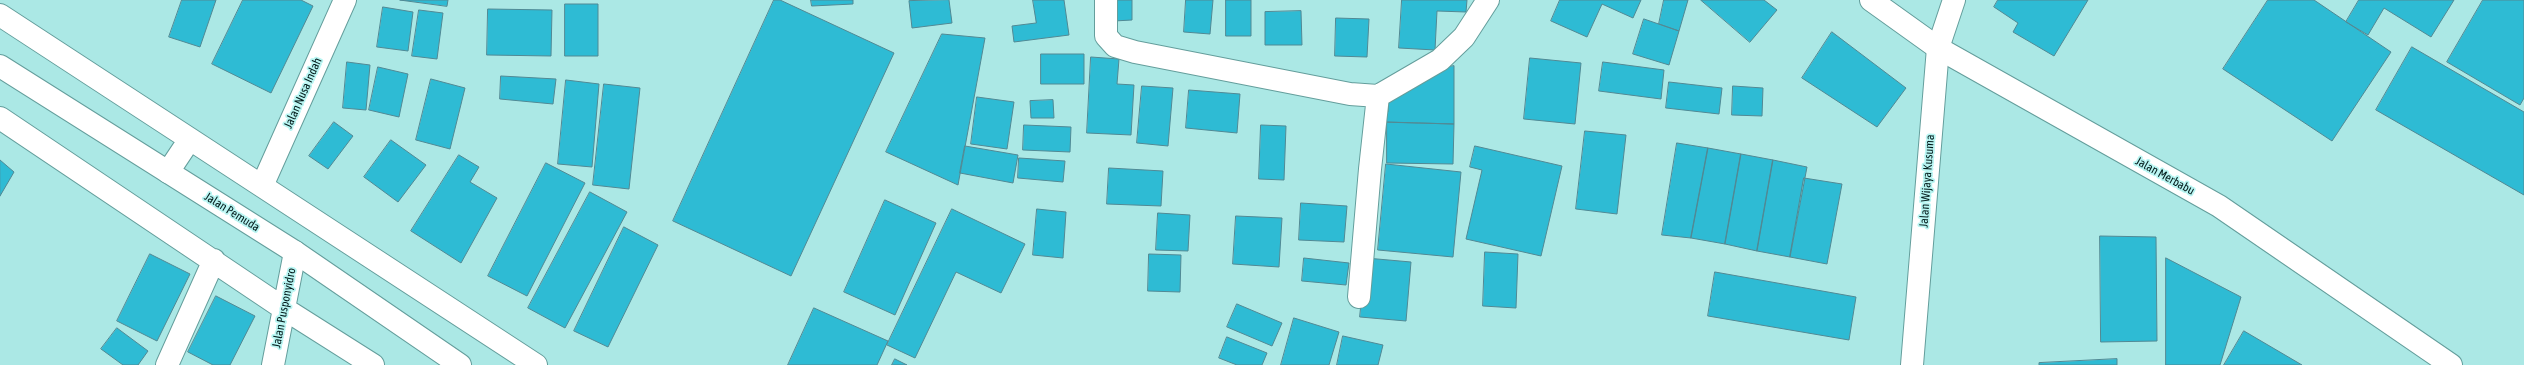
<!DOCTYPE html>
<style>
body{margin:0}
canvas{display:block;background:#abe8e5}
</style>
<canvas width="2524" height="365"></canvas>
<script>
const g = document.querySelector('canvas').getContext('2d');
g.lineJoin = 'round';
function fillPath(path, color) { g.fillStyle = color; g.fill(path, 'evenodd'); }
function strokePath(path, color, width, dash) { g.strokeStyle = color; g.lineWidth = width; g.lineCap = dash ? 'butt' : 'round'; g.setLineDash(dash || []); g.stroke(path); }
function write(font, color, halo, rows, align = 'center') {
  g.font = font + ' "Asap Condensed",sans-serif'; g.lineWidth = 3.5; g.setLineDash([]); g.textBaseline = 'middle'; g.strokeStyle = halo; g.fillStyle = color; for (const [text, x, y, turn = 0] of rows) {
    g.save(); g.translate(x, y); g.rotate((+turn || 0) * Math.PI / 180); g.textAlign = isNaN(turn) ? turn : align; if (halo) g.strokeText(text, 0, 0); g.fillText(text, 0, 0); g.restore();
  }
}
const building = new Path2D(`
 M182 0H216L200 47 169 37Z
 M243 0H301L313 6 271 93 212 64Z
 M400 0H448L447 6Z
 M774 0H780L894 53 791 276 673 221Z
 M811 0H853V4L812 6Z
 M949 0 952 23 912 28 909 1Z
 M1033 0H1064L1069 35 1014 42 1012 26 1036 23Z
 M1114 0H1132V20L1114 21Z
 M1186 0H1213L1210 34 1184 32Z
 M1226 0H1251V36H1226Z
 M1402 0H1467L1466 12 1437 11 1435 50 1399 48Z
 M1560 0H1641L1633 18 1602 4 1587 37 1551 21Z
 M1664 0H1688L1679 31 1659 24Z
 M1701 0H1764L1777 10 1750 42Z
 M1998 0H2088L2054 56 2013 32 2018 23 1994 7Z
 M2268 0H2314L2391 52 2332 141 2223 69Z
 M2359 0H2454L2431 37 2384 8 2368 35 2346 22Z
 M2483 0H2524V98L2520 105 2447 62Z
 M565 4H598V56H565Z
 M383 7 413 12 408 51 377 47Z
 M488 9 552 10 551 56 487 55Z
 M419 10 443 13 437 59 412 56Z
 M1301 11 1302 45H1265V12Z
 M1336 18 1369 19 1367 57 1335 56Z
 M1644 19 1679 31 1669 65 1633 54Z
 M1832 32 1906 88 1877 127 1802 78Z
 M942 34 985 38 958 185 886 152Z
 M2412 47 2524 112V195L2376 110Z
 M1041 54H1084V84H1041Z
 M1091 57 1119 59 1117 84 1134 85 1131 135 1087 133Z
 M1530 58 1581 63 1575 124 1524 119Z
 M347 62 370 65 366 110 343 108Z
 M1603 62 1664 70 1661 99 1599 91Z
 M1454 66V124L1380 122V112H1388L1389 91 1420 72Z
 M378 67 408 74 399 117 369 110Z
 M501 76 556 79 553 104 500 99Z
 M431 79 465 88 450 149 416 140Z
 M566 80 599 84 592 167 558 164Z
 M1669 82 1722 88 1719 114 1666 108Z
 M604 84 640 88 629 189 593 185Z
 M1142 86 1173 88 1168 146 1137 143Z
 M1733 86 1763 88 1762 116 1732 115Z
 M1189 90 1240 94 1237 133 1186 128Z
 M977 97 1014 102 1007 149 971 144Z
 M1053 100 1054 118H1031L1030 101Z
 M334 122 353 136 328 169 309 156Z
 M1387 122 1454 124 1453 164 1387 163Z
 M1024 125 1071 127 1070 152 1023 150Z
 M1261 125 1286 126 1284 180 1259 179Z
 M1585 131 1626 135 1617 214 1576 209Z
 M391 140 426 165 398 202 364 177Z
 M1677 143 1708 148 1691 238 1662 235Z
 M965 146 1018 155 1013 183 960 173Z
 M1475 146 1562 166 1541 256 1466 239 1482 170 1470 167Z
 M1708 148 1741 154 1725 244 1691 238Z
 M1741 154 1773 160 1757 251 1725 244Z
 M459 155 479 167 470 182 497 198 461 263 411 231Z
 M1019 158 1065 161 1063 182 1018 178Z
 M0 160 14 172 0 196Z
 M1773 160 1807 167 1790 257 1757 251Z
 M546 163 585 183 527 296 488 276Z
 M1386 164 1461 172 1453 257 1378 250Z
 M1109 168 1163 171 1161 206 1107 204Z
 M1804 178 1842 184 1827 264 1790 257Z
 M590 192 627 212 565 328 528 308Z
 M885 200 936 223 895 315 844 292Z
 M1301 203 1347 206 1344 242 1299 240Z
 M952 209 1025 244 1001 293 956 272 915 358 887 345Z
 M1037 209 1066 212 1063 258 1033 255Z
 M1158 213 1190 215 1188 251 1156 250Z
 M1236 216 1282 218 1279 267 1233 264Z
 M624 227 658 245 608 347 574 331Z
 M2100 236 2156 237 2157 341 2101 342Z
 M1485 252 1518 254 1516 308 1483 306Z
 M150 254 190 274 157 341 117 321Z
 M1149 254 1181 255 1180 292 1148 291Z
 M1304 258 1349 263 1346 285 1302 281Z
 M1366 258 1411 262 1406 321 1360 317Z
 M2166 258 2241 297 2220 365H2166Z
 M1715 272 1856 297 1849 340 1708 316Z
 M216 296 255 316 230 365H213L188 352Z
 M1237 304 1282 323 1272 346 1227 327Z
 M814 308 888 341 877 365H788Z
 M1294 318 1339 332 1329 365H1281Z
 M117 328 148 351 138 365H123L101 349Z
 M2244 331 2302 365H2224Z
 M1343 336 1383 345 1378 365H1337Z
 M1227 337 1267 353 1262 365H1237L1219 358Z
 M895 359 907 365H892Z
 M2117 359V365H2039V363Z`);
fillPath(building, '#2ebbd4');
strokePath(building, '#518994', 1);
const minor = new Path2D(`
 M1106 0V36L1115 46 1135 52 1350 94 1378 96 1370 169 1359 297
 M0 15 536 365
 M1378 96 1440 60 1464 37 1488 0
 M0 118 283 308 373 365
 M168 172 190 139
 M262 186 345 0
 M167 365 214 260
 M273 365 295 252
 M1912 365 1938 48 1954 0`);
const major = new Path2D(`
 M1871 0 1938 48 2219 206 2451 365
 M0 66 295 252 460 365`);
strokePath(minor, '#649e9c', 24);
strokePath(major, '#649e9c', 24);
strokePath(minor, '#fff', 22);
strokePath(major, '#fff', 22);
write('12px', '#031b1b', '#b8f5f2', [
 ["Jalan Nusa Indah",303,93,-66],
 ["Jalan Merbabu",2165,176,29],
 ["Jalan Wijaya Kusuma",1927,181,-86],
 ["Jalan Pemuda",232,212,32],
 ["Jalan Pusponyidro",284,308,-79]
]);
</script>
